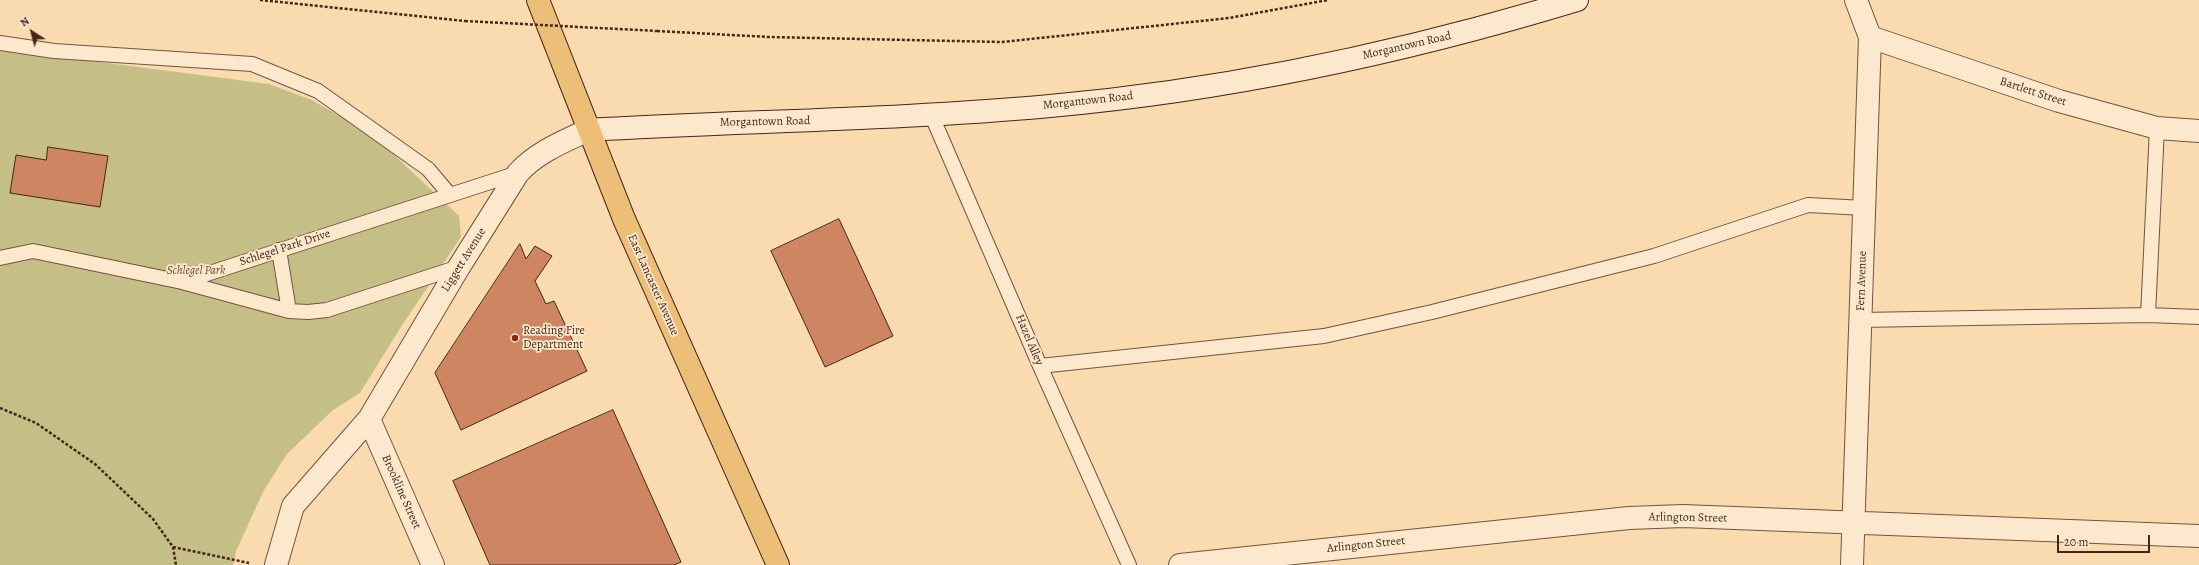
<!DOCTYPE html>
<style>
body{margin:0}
#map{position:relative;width:2199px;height:565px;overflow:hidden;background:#fadbb0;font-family:Alegreya,serif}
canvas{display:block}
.north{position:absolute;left:12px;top:12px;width:40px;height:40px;-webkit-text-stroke:3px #fce8cc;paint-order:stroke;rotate:324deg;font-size:11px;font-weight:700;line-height:16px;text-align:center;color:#442718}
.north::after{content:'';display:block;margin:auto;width:14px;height:18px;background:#442718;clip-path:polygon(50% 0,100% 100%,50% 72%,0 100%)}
.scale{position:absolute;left:2057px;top:535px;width:93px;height:18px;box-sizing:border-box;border:2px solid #442718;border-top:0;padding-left:5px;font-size:12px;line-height:14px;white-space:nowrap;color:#442718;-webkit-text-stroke:3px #fce8cc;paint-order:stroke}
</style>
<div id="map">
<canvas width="2199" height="565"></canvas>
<div class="north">N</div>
<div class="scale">20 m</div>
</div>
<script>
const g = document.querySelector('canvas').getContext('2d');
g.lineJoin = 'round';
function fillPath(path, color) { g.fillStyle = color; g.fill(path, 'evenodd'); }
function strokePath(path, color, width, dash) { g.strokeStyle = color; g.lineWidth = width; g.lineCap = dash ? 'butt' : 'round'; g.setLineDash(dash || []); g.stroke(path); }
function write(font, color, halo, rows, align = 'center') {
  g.font = font + ' Alegreya,serif'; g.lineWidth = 3.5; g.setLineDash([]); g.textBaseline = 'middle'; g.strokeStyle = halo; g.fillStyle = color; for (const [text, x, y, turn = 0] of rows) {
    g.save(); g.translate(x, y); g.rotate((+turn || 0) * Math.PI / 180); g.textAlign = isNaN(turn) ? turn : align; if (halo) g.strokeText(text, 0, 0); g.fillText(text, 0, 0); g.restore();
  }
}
fillPath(new Path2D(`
 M0 49 269 84 312 100 360 128 392 153 459 216 461 237 399 330 360 393 333 410 287 454 264 490 236 551 233 565H0Z`), '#c5be87');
const building = new Path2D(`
 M48 147 108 156 100 207 10 193 16 155 46 160Z
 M839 219 893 336 825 367 771 251Z
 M520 244 526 259 535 246 552 256 535 281 546 304 554 301 587 371 461 430 435 373Z
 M613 410 681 562 674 565H490L453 481Z`);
fillPath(building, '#cd8562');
strokePath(building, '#442718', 1);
const lane = new Path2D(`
 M0 43 54 51 252 64 318 91 428 169 450 195
 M931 114 1040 366 1129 565
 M279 250 289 311
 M0 258 33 251 182 282 518 173
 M182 282 289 311 308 312 327 310 459 267
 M2148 315 2157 128
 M1860 320 2148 315 2199 317
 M1040 366 1324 336 1432 312 1654 256 1808 205 1864 208`);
const street = new Path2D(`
 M1870 37 2059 101 2157 128 2199 131
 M369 419 433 565
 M276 565 293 506 369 419 459 267 518 173C537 152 563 142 588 130
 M1180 565 1629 518 1683 516 2199 536
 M1852 565 1870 37 1856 0`);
const secondary = new Path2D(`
 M588 130C742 121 897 120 1050 106 1229 90 1406 52 1577 0`);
const primary = new Path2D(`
 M538 0 624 219 778 565`);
strokePath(lane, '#72543e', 16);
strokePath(street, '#72543e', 24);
strokePath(secondary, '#442718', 24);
strokePath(primary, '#442718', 24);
strokePath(new Path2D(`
 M260 0 465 21
 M657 31 769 37 1002 42 1229 18 1328 0
 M0 408 36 423 95 464 153 519 173 547 176 565
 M173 547 249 563`), '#442718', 2.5, [3, 2]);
strokePath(lane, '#fce8cc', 14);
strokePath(street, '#fce8cc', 22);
strokePath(secondary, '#fce8cc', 22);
strokePath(primary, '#edbe78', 22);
strokePath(new Path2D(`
 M465 21 657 31`), '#442718', 2.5, [3, 2]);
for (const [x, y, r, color] of [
 [515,338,4,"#8f2418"]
]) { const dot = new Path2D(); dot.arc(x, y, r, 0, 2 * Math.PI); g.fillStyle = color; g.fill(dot); strokePath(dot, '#fce8cc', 1.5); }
write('12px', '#442718', '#fce8cc', [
 ["Morgantown Road",1407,46,-13],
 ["Bartlett Street",2033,92,18],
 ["Morgantown Road",1088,101,-6],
 ["Morgantown Road",765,122,-1],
 ["Schlegel Park Drive",285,248,-18],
 ["Liggett Avenue",464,260,-58],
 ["Fern Avenue",1862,281,-88],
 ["East Lancaster Avenue",653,285,66],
 ["Hazel Alley",1029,340,67],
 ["Brookline Street",401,492,66],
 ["Arlington Street",1688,518,1],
 ["Arlington Street",1366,545,-6]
]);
write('italic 12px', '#644d34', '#fce8cc', [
 ["Schlegel Park",196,271]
]);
write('12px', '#442718', '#fce8cc', [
 ["Reading Fire",523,331],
 ["Department",523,345]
], 'left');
</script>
